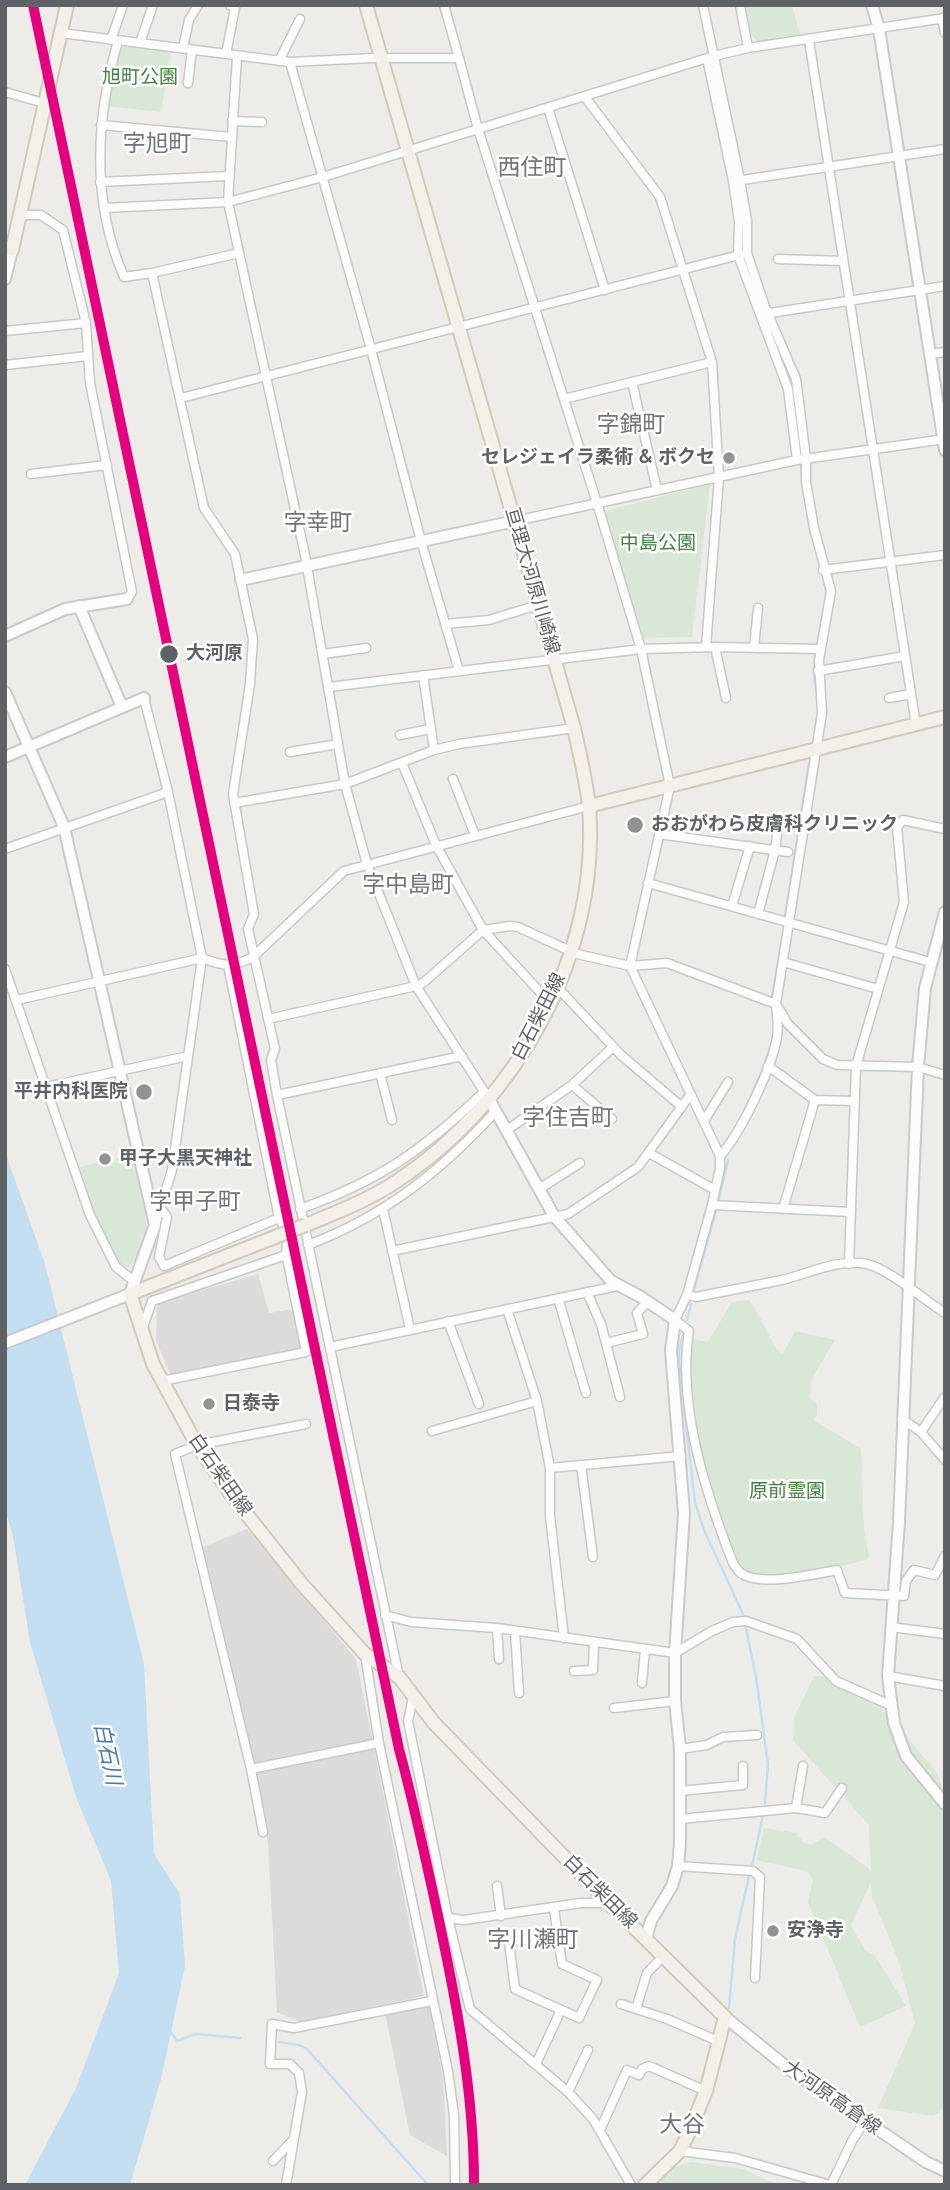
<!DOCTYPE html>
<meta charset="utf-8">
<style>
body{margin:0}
#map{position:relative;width:950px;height:2190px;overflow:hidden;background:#edece9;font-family:"PT Sans",sans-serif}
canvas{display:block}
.frame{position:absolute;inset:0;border:7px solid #5f6265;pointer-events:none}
</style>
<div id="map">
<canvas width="950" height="2190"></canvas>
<div class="frame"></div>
</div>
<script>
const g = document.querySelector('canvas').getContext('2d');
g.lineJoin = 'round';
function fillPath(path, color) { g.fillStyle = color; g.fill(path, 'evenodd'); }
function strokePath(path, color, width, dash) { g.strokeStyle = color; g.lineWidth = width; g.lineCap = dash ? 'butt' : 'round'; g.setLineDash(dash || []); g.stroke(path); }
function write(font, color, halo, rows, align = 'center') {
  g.font = font + ' "PT Sans","Noto Sans JP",sans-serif'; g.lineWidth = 5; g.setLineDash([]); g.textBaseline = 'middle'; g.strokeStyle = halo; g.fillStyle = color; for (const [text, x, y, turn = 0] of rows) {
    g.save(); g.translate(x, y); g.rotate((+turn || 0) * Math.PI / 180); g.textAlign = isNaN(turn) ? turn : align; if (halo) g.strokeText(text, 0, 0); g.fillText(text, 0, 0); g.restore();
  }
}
fillPath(new Path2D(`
 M258 1274 269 1313 294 1309 301 1343 298 1349 171 1375 156 1341 157 1303Z
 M247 1529 356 1659 424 1996 300 2022 277 2012 268 1842 201 1548Z
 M429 2005 443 2079 447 2156 410 2135 385 2013Z`), '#dddbd9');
fillPath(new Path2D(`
 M746 5H792L800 34 758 42 751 34Z
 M125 46 171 51 161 112 107 106 120 49Z
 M710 484 692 637 640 638 602 515 610 510Z
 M131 1153C140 1189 161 1237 129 1267L119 1264 92 1214 77 1168 102 1161 112 1164 120 1155Z
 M749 1300C763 1318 767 1338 782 1355L795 1331 835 1340 812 1378 810 1398 817 1404V1415L814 1420 861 1449C864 1485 860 1521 869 1556L867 1560C830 1568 775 1587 740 1570L716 1513 699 1448 689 1359 693 1339 708 1342 732 1302Z
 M814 1676 843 1678 874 1700 936 1771 945 1793V2107L934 2116 878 2108 915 2023 899 1962 872 1897 871 1882 851 1925 865 1950 875 1956 906 2006 860 2027 808 1902 813 1879 807 1871 756 1860 764 1828 796 1833 803 1842 811 1845 824 1837 871 1870 869 1825 793 1740 795 1716Z
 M692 2162 743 2169 778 2185H629L632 2181Z`), '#d8e7d6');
fillPath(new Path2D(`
 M5 1152 45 1264 144 1664 154 1854 180 1894 185 1966 161 2079 130 2185H25L76 2088 119 1973 111 1881 76 1797 30 1642 13 1536 5 1510Z`), '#c3def1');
strokePath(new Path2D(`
 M770 329 792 386 801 454
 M801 465 802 475
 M812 533 827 594
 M817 646 824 608
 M815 652 814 677 818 701
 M785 917 809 763
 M772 996 782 941
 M740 1120 762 1071 773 1039
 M719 1199 728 1160
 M694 1290 716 1211
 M687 1320 691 1304
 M684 1332 679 1350V1362L695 1503 704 1530 743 1614 756 1677 768 1764 765 1803
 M752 1866 763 1815
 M729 2008 735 1939 749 1876
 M170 2031 177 2041 195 2034 240 2038
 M279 2042 299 2045 307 2049 428 2185`), '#c3def1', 2.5);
const street = new Path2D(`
 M444 5 459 58
 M703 5 740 180 747 221V253L765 307 796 379 806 459V482L814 528 831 591 819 660 822 713 776 1004C777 1015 779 1026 777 1037 772 1068 741 1133 720 1156
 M740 5 748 48
 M942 18 945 33
 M61 33 290 62 373 58H459L478 129 597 503 641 649 670 786 630 966 720 1156V1168L712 1205 687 1295 675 1320 689 1331C677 1406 706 1494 733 1563 736 1568 739 1573 744 1575 766 1586 813 1574 837 1570L845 1593 904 1596 906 1581 914 1570 935 1575 945 1556
 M111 40 123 5
 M809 40 916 725
 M118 41C96 118 91 201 124 277L152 273 239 253
 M140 43 153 5
 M183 48 189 20 198 5
 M226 54 235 8 230 5
 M237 56 228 202 305 555 345 784 367 864 416 986 489 1099
 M707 58 733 181 739 222 738 255 788 389 797 460
 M279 61 300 19
 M290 62 371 349 421 541 459 671
 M188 83 192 50
 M5 92 44 103
 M585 97 660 197 712 362 719 477 706 647
 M548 108 605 290
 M232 121 262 122
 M101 125 231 137
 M736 181 945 149
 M100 182 228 176
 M104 208 228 202 323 177 714 56 748 48 945 18
 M20 215H41L63 230 86 323 90 383 132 592 127 599
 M778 259 843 261
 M152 273 204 508 235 554 253 639 250 684 233 794 254 914 248 929 275 1049 271 1060 277 1095 399 1677
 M770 313 945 286
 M5 331 86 323
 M930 354 945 352
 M5 365 88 356
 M632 382 657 490
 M181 398 747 253
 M564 399 712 362
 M31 474 107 465
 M515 521 797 460 945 439
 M823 570 945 555
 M445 624 489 620 538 605
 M715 647 726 698
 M754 648 758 608
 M323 654 366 648
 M818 671 905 656
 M423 675 434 750
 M329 687 641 649 715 647 820 649
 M144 698 168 792 202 958 172 1170 156 1222
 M889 698 911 694
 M400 735 430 729
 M290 752 338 744
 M402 763 436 845 483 930 550 1003
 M453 779 475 835
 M234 803 345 784 434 750 459 744 574 728
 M659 834 788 852
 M5 849 168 792
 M648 883 930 962
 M732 906 750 846
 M758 914 775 850 778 827
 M783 962 878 989
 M5 969 90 1215 116 1267 135 1282
 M557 987 621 1055 682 1107
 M17 1000 202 958C223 966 232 968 253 957L344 871 589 806
 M268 1019 416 986 423 983 483 930 510 926 518 927 577 954 630 966 667 963 776 1004 788 1024 823 1059 837 1065 918 1067 945 1075
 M768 1066 815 1100 854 1101
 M380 1073 392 1120
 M572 1085 612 1119
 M46 1087 188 1056
 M277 1095 462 1056
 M704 1121 728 1082
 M507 1130 572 1085 613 1047
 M649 1153 715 1190
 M539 1189 580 1163
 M712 1205 850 1212
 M160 1207 167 1217 159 1257 164 1266 279 1218
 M300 1209C381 1180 423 1150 484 1092
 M383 1209 410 1329
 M783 1209 815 1100
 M308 1245C386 1215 440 1172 496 1111
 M392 1251 568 1214 638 1167 690 1095
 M849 1264 856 1066 904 902 897 827 903 820 945 829
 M587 1292 601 1324 620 1397
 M687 1295 696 1297C725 1291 753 1286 782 1280 808 1274 838 1258 867 1264 889 1269 924 1300 945 1313
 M558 1298 586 1393
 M507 1309 537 1401
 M448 1321 479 1404
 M142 1330 152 1301 286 1255
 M606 1343 643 1334 637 1313 648 1301
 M330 1347 617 1286
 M162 1381 306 1352 286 1253C288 1241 286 1228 279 1218L228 965
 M902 1419 921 1432 945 1460
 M432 1431 537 1401 550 1468V1516L564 1638
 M921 1432 944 1398
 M581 1465 593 1557
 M550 1468 681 1456
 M385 1615 411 1622 497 1628 675 1653 712 1631 733 1622 746 1621 797 1639 836 1681 890 1705
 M891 1627 945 1634
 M497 1628 499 1659
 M515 1631 519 1693
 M365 1654 379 1743 448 2071 454 2115 455 2185
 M574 1671 593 1670 594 1642
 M888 1676 945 1686
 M642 1683 645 1649
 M413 1697 408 1721 448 1918 470 2009 568 2092 593 2119 631 2185
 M614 1708 675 1701
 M680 1749 707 1745 723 1737 757 1735
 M251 1769 379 1743
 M680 1791 743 1785V1766
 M796 1808 803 1766
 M680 1819 796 1808 825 1813 842 1788
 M263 1832 251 1769 175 1454 197 1445 306 1424
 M678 1866 753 1871 760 1877 755 1978
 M497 1886 501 1916
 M554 1909 562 1964 597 1980 579 2018 515 1989 509 1942 557 1937
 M448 1918 464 1920 581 1903H609
 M621 2004 667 2019 718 2041
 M636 2009 647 1973 664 1955
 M536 2064 561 2010
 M568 2092 588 2050
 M600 2130 627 2070 639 2075 642 2069 649 2066 706 2091
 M680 2151 735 2158 830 2185
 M273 2161 294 2139
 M286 2185 302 2092 299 2073 290 2064H270L272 2024 294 2028 432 2001
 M831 2185 852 2141 865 2121`);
const secondary = new Path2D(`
 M872 5 879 29 945 450
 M5 279 12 250
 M241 580 515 521
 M79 606 122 707
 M5 636 65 609 127 599
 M5 692 64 827 155 1225 130 1294 5 1343
 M5 757 144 698
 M945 912 925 988 918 1067 899 1522 888 1676 894 1723 906 1756 945 1804
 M489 1099 554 1216 611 1281 641 1297 675 1320 671 1350 684 1513 675 1653V1701L680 1749V1842L678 1866 672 1886 651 1921 646 1938
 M725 2017 789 2069 926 2162 945 2171`);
const primary = new Path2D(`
 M5 248 12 250 67 5
 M589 806 945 717
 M306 1225C337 1212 369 1200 397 1181 517 1102 601 953 589 806 586 780 580 754 574 728L366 5
 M275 1237 130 1294 153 1364 197 1445 233 1497 301 1583 365 1654 399 1677 434 1723 609 1903 725 2017 706 2091 691 2128 680 2151 645 2185`);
strokePath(street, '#c8c8c8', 11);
strokePath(secondary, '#cacaca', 14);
strokePath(primary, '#d2cbba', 16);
strokePath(street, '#fcfcfc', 8);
strokePath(secondary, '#fcfcfc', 10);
strokePath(primary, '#f2f0e9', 12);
const primaryBridge = new Path2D(`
 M275 1237 306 1225`);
strokePath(primaryBridge, '#d2cbba', 16, []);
strokePath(primaryBridge, '#f2f0e9', 12);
strokePath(new Path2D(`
 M33 5 399 1749C414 1804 426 1860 438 1916 457 2005 474 2093 474 2185`), '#e5007d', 10);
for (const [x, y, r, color] of [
 [729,458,7,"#919293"],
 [169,654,10,"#5f6265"],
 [635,825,9,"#919293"],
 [144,1092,9,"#919293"],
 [105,1159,7,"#919293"],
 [209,1404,7,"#919293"],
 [773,1931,7,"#919293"]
]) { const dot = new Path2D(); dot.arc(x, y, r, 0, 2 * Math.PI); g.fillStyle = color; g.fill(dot); strokePath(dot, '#fff', 2.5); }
write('19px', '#418243', '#fff', [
 ["旭町公園",140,78],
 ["中島公園",658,544],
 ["原前霊園",787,1492]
]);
write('bold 19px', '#5f6265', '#fff', [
 ["セレジェイラ柔術 & ボクセ",715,458,"right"],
 ["おおがわら皮膚科クリニック",651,825],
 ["平井内科医院",128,1092,"right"],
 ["甲子大黒天神社",119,1159],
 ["日泰寺",223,1404],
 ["安浄寺",787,1931]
], 'left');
write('19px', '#5f6265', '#fff', [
 ["亘理大河原川崎線",532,581,74],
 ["白石柴田線",539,1017,-63],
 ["白石柴田線",220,1475,55],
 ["白石柴田線",600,1892,45],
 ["大河原高倉線",832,2098,35]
]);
write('bold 19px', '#5f6265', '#fff', [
 ["大河原",186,654]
], 'left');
write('italic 21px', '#4f79a6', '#fff', [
 ["白石川",107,1754,78]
]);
write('23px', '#707377', '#fff', [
 ["字旭町",157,144],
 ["西住町",532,168],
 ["字錦町",631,425],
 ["字幸町",318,523],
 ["字中島町",408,885],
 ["字住吉町",568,1118],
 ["字甲子町",195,1202],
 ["字川瀬町",533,1940],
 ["大谷",682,2125]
]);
</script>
